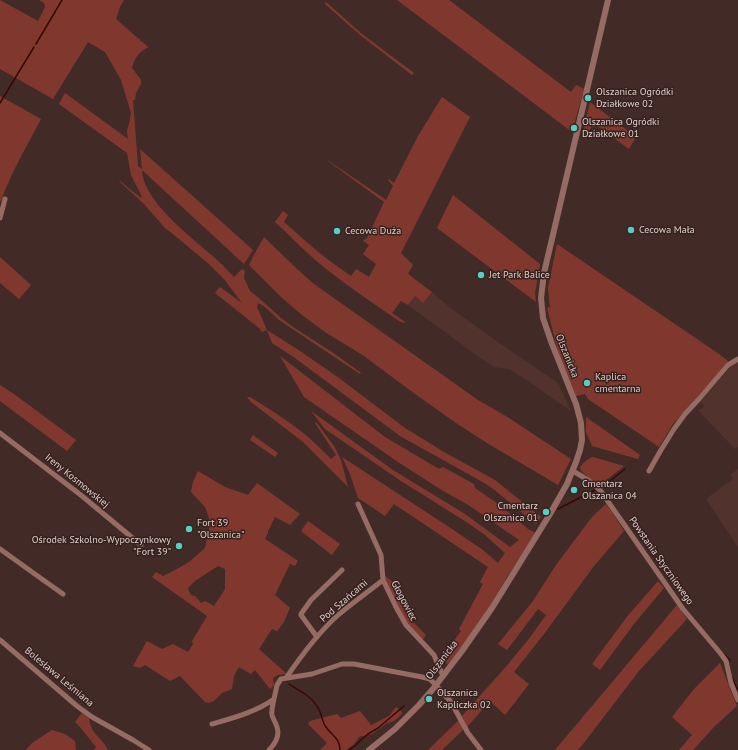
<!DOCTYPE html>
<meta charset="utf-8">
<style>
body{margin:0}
canvas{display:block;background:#422b27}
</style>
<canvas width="738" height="750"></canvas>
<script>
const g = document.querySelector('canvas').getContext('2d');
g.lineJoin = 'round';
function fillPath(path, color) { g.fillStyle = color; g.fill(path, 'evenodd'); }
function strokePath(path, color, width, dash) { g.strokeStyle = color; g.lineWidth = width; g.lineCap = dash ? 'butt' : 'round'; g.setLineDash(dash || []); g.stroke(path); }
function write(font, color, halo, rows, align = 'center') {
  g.font = font + ' "PT Sans",sans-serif'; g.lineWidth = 3; g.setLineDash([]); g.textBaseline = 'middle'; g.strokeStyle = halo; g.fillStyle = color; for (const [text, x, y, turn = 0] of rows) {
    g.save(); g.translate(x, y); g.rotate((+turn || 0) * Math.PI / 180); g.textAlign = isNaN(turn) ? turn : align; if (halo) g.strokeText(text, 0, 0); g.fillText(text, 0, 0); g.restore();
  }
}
fillPath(new Path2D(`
 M432 292 453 310 495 340 558 383 571 411 546 394 527 380 509 369 494 367 479 357 408 305 415 296 423 303Z
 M738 362V447L735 449 698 410 705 407 701 401 731 366Z
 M738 469V547L706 499 733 479 730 475Z`), '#51322d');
fillPath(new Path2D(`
 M0 0 38 21 45 7 44 3 39 0H124L120 7 116 19 148 47C138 53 135 57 132 68L141 80V84L136 93 135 100H133L138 166 142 169 140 149 253 250 244 264 142 170C143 202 194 239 216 259 223 265 228 271 234 277L242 269 245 271 244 278 250 291 260 299 281 318 293 327 335 354 361 373 360 374 279 320 264 306 258 303 257 307 267 330 300 351 339 378 405 428 444 452 495 480 541 517 536 524 492 488 479 480 400 436 295 358 272 343 267 330 262 332 259 328 215 293 220 287 242 303 224 279 210 265 179 239 165 228 144 204 119 181H120L141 198 142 197 131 175 127 153 59 104 65 93 128 139 127 131 130 120 131 113 121 80 105 52 88 42 53 99 0 69Z
 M397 0H449L571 92 576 85 584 89 572 132Z
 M326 2 362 34 414 73 412 75 360 35 325 4Z
 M0 96 41 119C27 146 11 172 1 201H0Z
 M442 97 470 117 401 253 413 265 408 274 432 292 423 303 415 296 408 305 401 301 392 313 405 322 404 323 399 321C374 304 349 287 325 268 307 254 292 237 275 222L283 211 288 215 284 222C305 241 327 260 351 276L356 269 369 277 376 264 363 254 369 245 363 241 367 238 384 202 328 161H329L386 200 393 186 388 180 389 179 394 183 418 136Z
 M590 102 636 137 629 149 597 126 591 127 585 139 582 137Z
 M453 195 540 264 535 293 536 302 437 228Z
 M264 237 297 269 314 284 478 400 509 418 571 459 558 485 487 443 456 423 411 391 364 356 325 332 302 315 281 297 249 265 255 253Z
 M557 244 719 354 728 361 723 369 673 424 659 447 588 399 585 394 576 396 559 355 547 308 550 307 548 288Z
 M0 257 31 285 19 299 0 283Z
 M280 356 385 437 439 469 443 467 474 484 475 488 501 506 528 529 536 533 507 577 489 608 470 637 448 664 443 662 448 649 461 631 459 629 483 584 480 582 488 567 394 504 385 516 358 498 350 474 342 457 452 529 483 550 498 563 505 553 485 535 468 523 401 481 325 429 311 411 393 470 465 514 510 547 519 540 470 506 440 489 398 462 304 397Z
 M0 385 14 394 76 440 67 451 0 401Z
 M247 397H250C268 408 285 419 302 432 312 440 322 450 331 459L336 455 315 423 316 422 334 446 341 460 348 487 303 442 251 402Z
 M586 417 640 455 638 459 592 446 586 432Z
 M253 435 278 453 275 457 250 440Z
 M593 457 624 466 599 486 581 471 580 467C584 462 587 459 593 457Z
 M198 471 225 487 248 495 257 483 300 514 290 525 275 517 268 531V533L265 539 298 561 295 566 290 564 275 595 290 608 284 622 277 631 272 629 259 649 287 674 278 675 274 677 273 680 274 685 270 689 255 670 251 674 239 667 234 676 232 689 222 693 214 701 209 703 205 702 180 676 170 681 145 665 140 668 133 666 147 641 162 649 173 644 188 652 193 644 192 641 207 616 152 577 156 572 163 576 177 569 189 562 205 548 209 530V518L205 507 191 492 193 482ZM218 566 225 569V589L214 606 205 601 201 603 195 596C190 596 189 592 188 588L195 581Z
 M606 504 612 512 624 531 594 566 544 634 514 672 529 684 505 715 490 701 467 727 462 716 510 662 531 636 546 615 538 609 507 650 498 644 533 601 556 565 592 517Z
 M308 521 340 544 332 555 301 531Z
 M385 576 393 582 403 605 413 622 426 635 422 641 406 628 395 611 382 582Z
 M658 581 664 588 634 624 600 670 592 664 626 618Z
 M677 605 687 619 639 671 583 744 578 750H555Z
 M720 663 737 706 714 727 693 750H679L692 735 672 717 694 689Z
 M396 707 403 713 394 721 387 723 372 734 359 737 354 744 346 750H320L327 743 308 724 310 721 337 714 341 718 360 711 371 725 389 716Z
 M82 713 89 718C91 735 101 736 108 750H94L96 747 80 727 75 722Z
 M459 720 464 729 442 750H428Z
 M52 730 65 734 75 741 76 750H26L32 743Z`), '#80382e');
strokePath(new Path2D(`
 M36 44 62 0
 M0 103 34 47
 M601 488 625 469
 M558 509 595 490
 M723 653 730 660
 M732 677 738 691
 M289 684C299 691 314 697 319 710 322 715 322 722 326 727 332 736 340 738 340 750
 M349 750 356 745 362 739 368 734 378 728 404 706`), '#370805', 1.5);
strokePath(new Path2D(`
 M0 218 5 199
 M0 433 82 496 141 545
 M573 471 588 480 600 490 683 609 721 654 726 661 731 683 738 700
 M649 471 661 450 674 429 685 414 699 399 728 365 738 359
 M358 504 381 555 383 580 396 607 406 625 434 655 443 676
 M0 549 39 577 63 594
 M317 637 301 615V614L311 600 342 570
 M0 640 77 706 92 717 133 740 149 750
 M286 678C301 656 317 634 337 616 352 603 368 592 383 580
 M212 724C233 718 256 712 274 699L277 685 281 679 312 674 342 664H354L422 677 430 679 444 694 451 702 468 733 481 750
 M269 750C275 744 280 736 277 727 276 723 273 719 272 715 271 710 273 704 274 699`), '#956b64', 5);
strokePath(new Path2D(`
 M369 750 395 729 419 705 433 689 462 651 492 608 550 514 567 484 576 462 580 450 582 440 581 423 576 404 552 344 543 318 541 298 544 273 608 0`), '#956b64', 6);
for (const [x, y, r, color] of [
 [588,98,4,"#56cec3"],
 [574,128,4,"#56cec3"],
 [631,230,4,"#56cec3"],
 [337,231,4,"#56cec3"],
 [481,275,4,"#56cec3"],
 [587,383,4,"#56cec3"],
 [574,490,4,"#56cec3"],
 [546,512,4,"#56cec3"],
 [189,529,4,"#56cec3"],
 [179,546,4,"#56cec3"],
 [429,699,4,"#56cec3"]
]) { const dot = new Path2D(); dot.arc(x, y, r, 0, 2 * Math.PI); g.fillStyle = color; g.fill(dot); strokePath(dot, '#37211d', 1.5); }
write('10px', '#decfcc', '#37211d', [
 ["Olszanica Ogródki",596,92],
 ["Działkowe 02",596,104],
 ["Olszanica Ogródki",582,122],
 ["Działkowe 01",582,134],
 ["Cecowa Mała",639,230],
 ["Cecowa Duża",345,231],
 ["Jet Park Balice",489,275],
 ["Kaplica",595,377],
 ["cmentarna",595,389],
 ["Cmentarz",582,484],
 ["Olszanica 04",582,496],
 ["Cmentarz",538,506,"right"],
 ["Olszanica 01",538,518,"right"],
 ["Fort 39",197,523],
 ["\"Olszanica\"",197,535],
 ["Ośrodek Szkolno-Wypoczynkowy",171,540,"right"],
 ["\"Fort 39\"",171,552,"right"],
 ["Olszanica",437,693],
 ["Kapliczka 02",437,705]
], 'left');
write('10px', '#decfcc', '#37211d', [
 ["Olszanicka",567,356,68],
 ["Ireny Kosmowskiej",77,481,39],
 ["Powstania Styczniowego",661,561,55],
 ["Pod Szańcami",344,601,-41],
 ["Głogowiec",404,601,62],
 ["Olszanicka",442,660,-53],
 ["Bolesława Leśmiana",59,677,40]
]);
</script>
